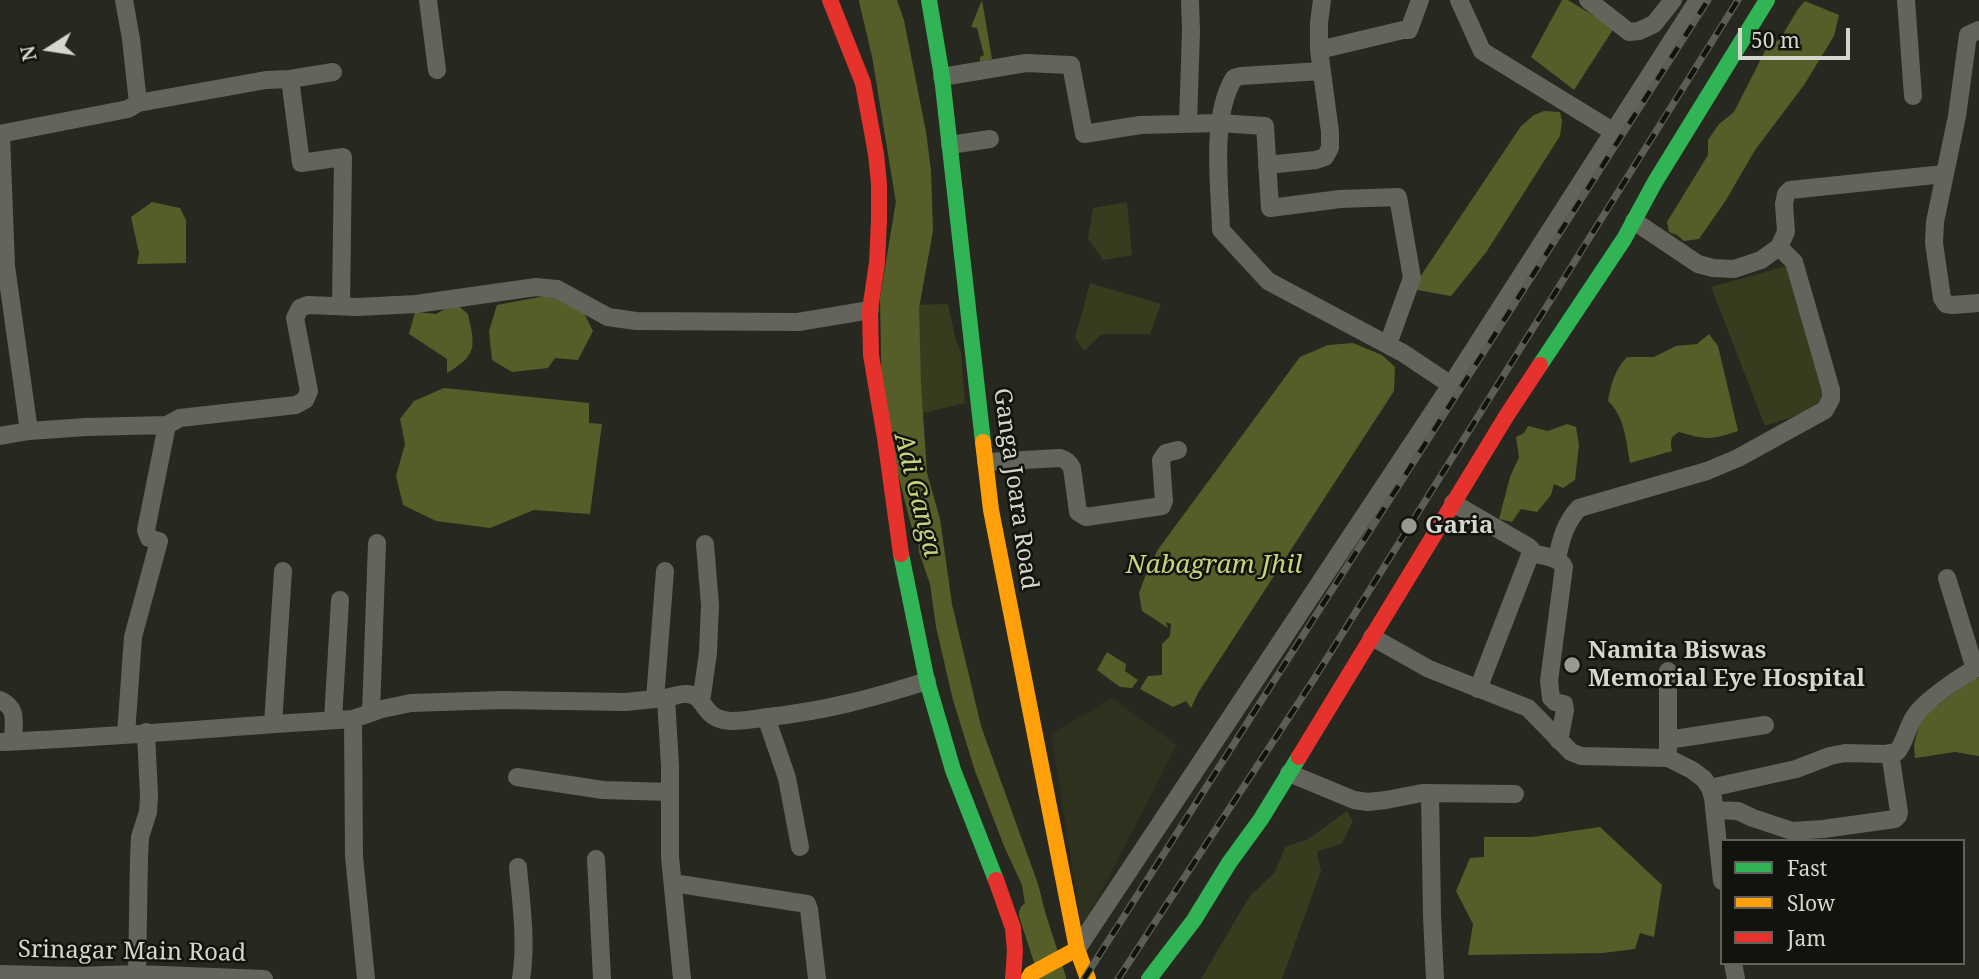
<!DOCTYPE html>
<style>
body{margin:0}
#map{position:relative;width:1979px;height:979px;overflow:hidden;background:#272820;font-family:"Noto Serif",serif}
canvas{display:block}
.legend{position:absolute;left:1720px;top:839px;width:245px;height:126px;box-sizing:border-box;background:#12130d;border:2px solid #60615a;margin:0;padding:9px 12px;list-style:none;font-size:21px;color:#d5d7ce}
.legend li{display:flex;align-items:center;gap:14px;height:35px}
.legend b{width:35px;border:2px solid #60615a}
.north{position:absolute;left:14px;top:14px;width:70px;height:70px;-webkit-text-stroke:5px #12130d;paint-order:stroke;rotate:258deg;font-size:19px;font-weight:700;line-height:28px;text-align:center;color:#d5d7ce}
.north::after{content:'';display:block;margin:auto;width:24px;height:32px;background:#d5d7ce;clip-path:polygon(50% 0,100% 100%,50% 72%,0 100%)}
.scale{position:absolute;left:1738px;top:28px;width:112px;height:32px;box-sizing:border-box;border:4px solid #d5d7ce;border-top:0;padding-left:9px;font-size:21px;line-height:24px;white-space:nowrap;color:#d5d7ce;-webkit-text-stroke:5px #12130d;paint-order:stroke}
</style>
<div id="map">
<canvas width="1979" height="979"></canvas>
<ul class="legend">
<li><b style="height:9px;background:#30b455"></b>Fast</li>
<li><b style="height:9px;background:#ff9f0a"></b>Slow</li>
<li><b style="height:9px;background:#e5322d"></b>Jam</li>
</ul>
<div class="north">N</div>
<div class="scale">50 m</div>
</div>
<script>
const g = document.querySelector('canvas').getContext('2d');
g.lineJoin = 'round';
function fillPath(path, color) { g.fillStyle = color; g.fill(path, 'evenodd'); }
function strokePath(path, color, width, dash) { g.strokeStyle = color; g.lineWidth = width; g.lineCap = dash ? 'butt' : 'round'; g.setLineDash(dash || []); g.stroke(path); }
function write(font, color, halo, rows, align = 'center') {
  g.font = font + ' "Noto Serif",serif'; g.lineWidth = 5; g.setLineDash([]); g.textBaseline = 'middle'; g.strokeStyle = halo; g.fillStyle = color; for (const [text, x, y, turn = 0] of rows) {
    g.save(); g.translate(x, y); g.rotate((+turn || 0) * Math.PI / 180); g.textAlign = isNaN(turn) ? turn : align; if (halo) g.strokeText(text, 0, 0); g.fillText(text, 0, 0); g.restore();
  }
}
fillPath(new Path2D(`
 M1112 698 1177 745 1082 929 1051 734Z`), '#2d311d');
fillPath(new Path2D(`
 M1127 202 1132 255 1103 260 1088 239 1093 208Z
 M1786 266 1827 405 1765 426 1711 287Z
 M1090 283 1161 304 1150 334H1102L1084 351 1075 338Z
 M948 304 956 341 961 352 965 403 923 413 914 305Z
 M1347 811 1353 821 1342 843 1317 852 1321 871 1282 979H1201L1249 897 1275 872 1285 847 1308 839Z`), '#373c1e');
fillPath(new Path2D(`
 M863 0H897L904 20 926 132 931 170 933 231 919 308 921 384 927 473 940 519 952 604 981 726 1038 884 1051 935 1036 957 1032 949 1022 885 1004 846 975 771 953 700 936 627 930 584 919 552 914 473 906 447 897 391 899 289 906 192 902 132 889 72Z
 M982 0 992 59 980 62V57L984 55 977 28 971 27Z
 M1562 0H1568L1614 28 1574 90 1531 57Z
 M1805 1 1839 15 1834 36 1804 85 1755 150 1726 200 1699 239 1684 241 1677 235 1669 232 1667 222 1708 155V140L1719 124 1734 112 1766 49 1780 39 1798 9Z
 M1544 111 1560 112 1562 121 1560 136 1487 251 1451 296 1412 289 1521 126 1534 115Z
 M152 202 180 208 186 220V263L137 264 139 253 131 217Z
 M550 295 580 305 593 331 578 360 555 358 548 368 512 372 492 360 489 331 497 305Z
 M455 303 468 314C475 346 478 355 447 373V359L409 334 415 312 436 314Z
 M1709 334 1718 346 1738 431C1711 440 1706 440 1679 432 1670 437 1670 441 1672 451L1630 463C1626 441 1625 417 1608 401 1611 384 1615 369 1627 357H1654L1676 346 1697 344Z
 M1353 343 1382 355 1395 367 1394 391 1198 693 1191 708 1186 701 1173 707 1140 689 1148 676 1162 675V644L1170 636 1171 624 1166 622 1168 628 1142 611 1139 593 1149 566 1154 578 1152 561 1159 548 1300 357 1328 345Z
 M444 388 589 403V423L602 424 590 514 534 510 490 528 436 521 403 505 396 476 405 444 400 419 414 401Z
 M1567 424 1576 427 1579 445 1575 480 1563 488 1554 484 1551 495 1537 512 1521 509 1512 522 1499 519 1510 477 1519 457 1516 437 1524 433 1528 426 1548 431Z
 M1107 652 1126 664 1125 671 1138 680 1132 688 1120 687 1097 670Z
 M1979 678V756L1955 752 1915 758 1914 745 1921 718 1972 679Z
 M1600 827 1662 885 1654 937 1640 933 1635 949 1602 953 1468 955 1473 924 1456 891 1470 858 1484 857V837H1532Z`), '#555e28');
strokePath(new Path2D(`
 M872 0 885 55 909 202 893 299 895 411 924 523
 M1032 914 1053 979`), '#555e28', 26);
strokePath(new Path2D(`
 M124 0 131 39 138 103
 M428 0 437 70
 M1459 0 1482 51 1614 132
 M1588 0 1629 32 1639 31 1654 24 1673 0
 M1906 0 1913 96
 M1979 30 1968 35 1957 116 1935 222 1934 243 1942 298 1946 304 1953 305 1979 303
 M1319 50 1403 30H1409L1420 0
 M1322 71 1241 76 1234 78C1210 118 1220 185 1221 230L1268 281 1403 353 1451 385
 M942 77 1026 63 1071 65 1084 134 1140 125 1219 123 1265 126 1270 208 1340 199 1398 197 1412 278 1388 344
 M290 79 301 163 343 157 341 306
 M1188 123 1191 31 1190 0
 M0 134 128 109 138 103 266 80 290 79 333 72
 M1 134 6 266 29 431
 M950 145 990 139
 M1267 165 1316 160 1325 157 1330 148V132L1319 50V23L1322 0
 M1634 221 1698 264 1713 268 1734 269 1761 260 1779 247 1786 232 1784 204 1786 194 1790 190 1944 174
 M0 436 29 431 86 427 167 425 180 418 296 405 305 400 309 391 295 318 300 308 308 305 358 307 416 304 536 287 557 289 608 317 636 321 798 322 870 310
 M986 462 1060 458C1066 460 1069 462 1072 468L1078 512 1086 517 1162 506 1164 501 1161 460 1166 453 1178 450
 M1453 503 1529 547 1532 550 1478 689
 M1531 553C1542 556 1559 556 1564 567L1549 681 1551 698 1555 702 1564 704 1565 710 1559 741
 M1557 559C1561 539 1565 523 1579 508L1707 471 1738 458 1825 410 1831 399V390L1794 262 1779 247
 M1947 578 1975 669
 M1372 637 1429 669 1528 708 1571 752 1581 756 1668 758 1692 770 1704 779 1710 788 1713 798 1722 881
 M655 699 665 571
 M0 700C19 708 13 724 13 741
 M701 702 708 653 710 605 705 544
 M371 713 377 543
 M766 717 787 778 800 847
 M353 719 354 856 366 979
 M333 720 340 600
 M273 724 283 571
 M126 734 133 637 159 541 149 538 146 530 167 425
 M1668 740 1765 725
 M0 742C118 737 235 726 353 719L382 709 411 703 502 700 625 702 666 698
 M1668 751V671
 M1289 773 1354 800 1368 802 1386 800 1422 793 1515 794
 M517 777 603 790 670 792
 M1710 788 1796 769 1830 756 1845 753 1885 754 1897 752C1905 742 1907 728 1914 717 1924 701 1962 675 1979 667
 M1430 793 1432 915 1435 979
 M1714 810 1738 811 1753 818 1792 831 1823 829 1895 819 1898 816 1899 812 1890 753
 M596 859 602 979
 M518 867C521 903 527 942 521 979
 M673 883 807 904 809 909 817 979
 M1077 949 1451 385 1698 0
 M1733 963 1736 979
 M0 974 76 976 137 974 264 979
 M137 974 139 858 140 837 148 812 149 795 146 732
 M682 979 670 857V766L666 698C672 697 681 693 687 694 707 695 701 720 731 721 743 721 756 719 768 717 825 711 873 698 927 681`), '#63655c', 18);
strokePath(new Path2D(`
 M929 0 942 77 983 442
 M1540 365 1624 239 1655 182 1767 0
 M901 554 927 681 953 770 996 880
 M1149 979 1194 920 1229 863 1261 819 1299 757`), '#30b455', 16);
strokePath(new Path2D(`
 M983 442 991 510 1077 949 1088 979
 M1028 979 1031 974 1077 949`), '#ff9f0a', 16);
strokePath(new Path2D(`
 M830 0 863 83 876 154 879 184V220L877 263 870 310 871 355 885 438 901 554
 M1299 757 1507 415 1540 365
 M996 880 1013 928 1015 951 1013 979`), '#e5322d', 16);
const rail = new Path2D(`
 M1084 979 1708 0
 M1118 979 1314 679 1738 0`);
strokePath(rail, '#5d5e56', 7);
strokePath(rail, '#12130d', 4.5, [13]);
for (const [x, y, r, color] of [
 [1409,526,9,"#989a91"],
 [1572,665,9,"#989a91"]
]) { const dot = new Path2D(); dot.arc(x, y, r, 0, 2 * Math.PI); g.fillStyle = color; g.fill(dot); strokePath(dot, '#12130d', 2.5); }
write('24px', '#d5d7ce', '#12130d', [
 ["Ganga Joara Road",1015,489,82],
 ["Srinagar Main Road",132,952,1]
]);
write('bold 24px', '#d5d7ce', '#12130d', [
 ["Garia",1425,526],
 ["Namita Biswas",1588,651],
 ["Memorial Eye Hospital",1588,679]
], 'left');
write('italic 26px', '#c4d37c', '#12130d', [
 ["Adi Ganga",917,495,76],
 ["Nabagram Jhil",1214,566]
]);
</script>
